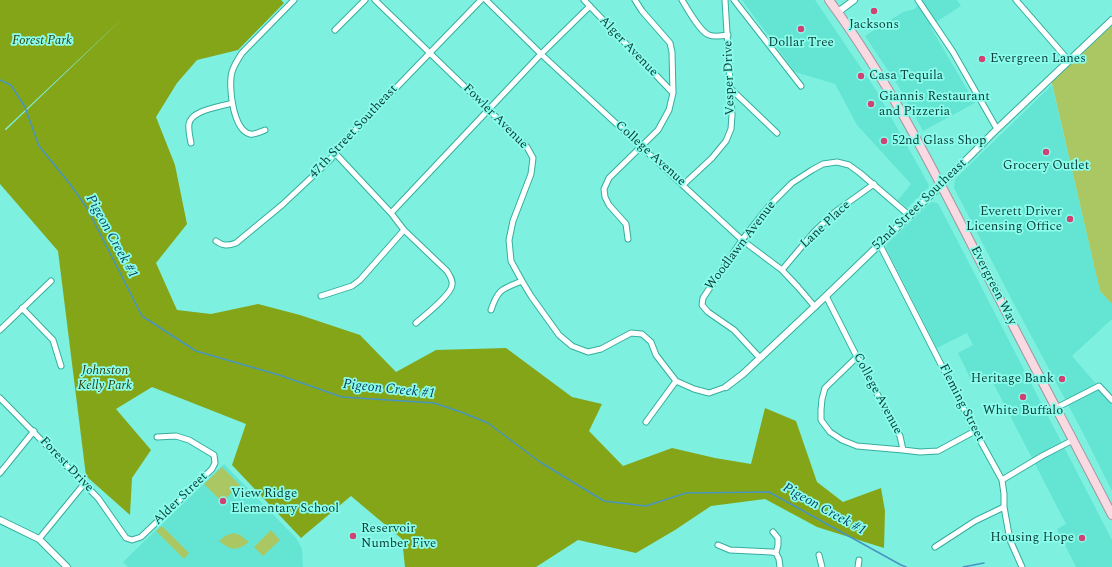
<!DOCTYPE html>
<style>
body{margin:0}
canvas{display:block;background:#7ef0df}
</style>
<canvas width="1112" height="567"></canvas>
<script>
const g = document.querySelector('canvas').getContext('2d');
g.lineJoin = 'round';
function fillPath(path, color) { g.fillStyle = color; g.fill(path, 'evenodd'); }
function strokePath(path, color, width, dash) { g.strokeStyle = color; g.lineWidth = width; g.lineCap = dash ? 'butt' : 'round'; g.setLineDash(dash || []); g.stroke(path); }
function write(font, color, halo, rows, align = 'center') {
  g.font = font + ' Spectral,serif'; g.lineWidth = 3.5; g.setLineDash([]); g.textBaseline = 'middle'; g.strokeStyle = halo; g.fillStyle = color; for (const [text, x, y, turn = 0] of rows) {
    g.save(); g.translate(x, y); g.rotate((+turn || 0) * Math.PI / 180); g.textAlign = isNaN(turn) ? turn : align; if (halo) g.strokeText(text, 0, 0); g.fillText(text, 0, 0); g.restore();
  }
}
fillPath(new Path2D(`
 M742 0H815L876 90 929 185 928 188 907 208 898 200 911 184 857 125 835 84 795 72Z
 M921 0H957L961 6 930 26 975 103 923 131 899 87 865 36 903 12 915 9Z
 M1052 85 1100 291 1112 304V319L1072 356 1112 402V491L1081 429 1012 300 954 188 955 179Z
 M932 202 937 203 939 205 1112 540V567H1076L1057 529 1066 524 989 375 972 382 958 353 973 345 967 333 937 348 886 248 887 244 929 204Z
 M224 464 297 539 302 549 303 567H128L123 562Z`), '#64e5d3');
fillPath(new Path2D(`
 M1112 20V304L1100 291 1051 79Z
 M222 467 240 485 222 502 204 484Z
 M162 526 189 553 184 559 156 531Z
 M271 530 280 540 263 556 254 547Z
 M233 533 240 535 249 542C236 552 231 550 219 541L225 536Z`), '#aac764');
fillPath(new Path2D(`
 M0 0H281L284 3 238 50 197 60 177 83 156 117 175 165 187 224 156 263 177 310 211 314 258 304 300 315 360 335 396 372 436 350 506 348 572 397 602 404 589 431 623 466 672 448 715 458 751 464 765 408 796 421 817 482 843 502 881 488 885 511 884 548 817 527 765 499 711 506 675 530 636 553 578 540 536 567H405L402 539 351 496 301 538 232 465 246 424 152 387 116 409 151 450 132 478 130 515 86 476 58 251 0 184ZM126 15 6 130H5V129Z`), '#85a519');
strokePath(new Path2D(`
 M0 80 11 85 25 107 39 146 70 184 87 208 142 316 196 351 279 375 342 397 434 403 461 412 488 423 540 462 604 501 646 506 686 493 769 492 901 565 906 567
 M963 567 984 563`), '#4795c0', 1.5);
const minor = new Path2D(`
 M375 0 527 147 533 158 531 174 513 221 509 240 511 261 522 281 531 296 559 335 572 346 588 352 601 349 631 333 642 334 651 342 656 355 676 381 694 389 709 393 726 387
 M486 0 541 54 742 240 782 270 798 287 815 307
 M584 0 673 93
 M682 0C687 8 700 32 709 35 714 37 722 36 728 35
 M734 0 801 86
 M918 0 953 52 997 129
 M1016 0 1069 61
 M335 30 365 0
 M731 89 777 133
 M265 130C260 132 254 135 250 134 233 130 228 86 232 72 234 65 238 59 242 53L294 0
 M191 143C190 137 188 130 189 124 191 110 220 107 232 103
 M334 152 391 213 404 230 447 271C450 276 453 280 452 285 451 295 424 316 416 323
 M683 185 712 158 726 141 731 129 732 115 725 0
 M391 213 541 54 590 6
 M628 239 626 224 609 205 605 197 604 189 609 178 658 130 669 110 673 93 672 52 670 43 642 11 635 0
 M216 241C223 246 228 246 236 243L282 205 331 159 334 152 481 0
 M880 245 975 431 1002 480 1004 494V507L1010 540 1022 567
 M782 270 814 232 835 212 874 184
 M321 296 352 286 360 280 404 230
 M826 296 857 357 900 436 903 450
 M22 308 53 340 61 366
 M491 310C498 289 502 289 522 281
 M0 330 51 281
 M857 357 825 388 822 399 821 410V420L830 432 842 440 857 446 903 450 920 452 938 451 975 431
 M760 358 734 330 708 312 702 305 703 298 742 240 769 206 792 183 812 170 823 164 837 162 849 165 860 173 910 216
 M0 398 98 498 126 538 132 540 141 537 212 469 215 463 214 455 189 440 176 436 157 437
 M1056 408 1099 386 1112 400
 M646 422 676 381
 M0 473 34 431
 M1002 480 1042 456 1073 440
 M773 532 778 538V545L776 553 779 559 780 567
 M39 539 84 484
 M718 545 730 550 772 552 776 553
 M935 547 975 521 1004 507
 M819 555 822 567
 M858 567 859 560`);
const tertiary = new Path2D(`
 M838 12 854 0
 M726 387 743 374 826 296 941 185 997 129 1112 20
 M0 520 39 539 67 567`);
const primary = new Path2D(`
 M829 0C897 92 947 197 999 298 1036 371 1075 443 1112 515`);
strokePath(minor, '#34ae9e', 7);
strokePath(tertiary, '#34ae9e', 8);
strokePath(primary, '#a3949a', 10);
strokePath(minor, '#fff', 5);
strokePath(tertiary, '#fff', 6);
strokePath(primary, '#fadae2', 8);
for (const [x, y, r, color] of [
 [874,11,4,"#cf4374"],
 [801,29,4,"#cf4374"],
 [982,59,4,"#cf4374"],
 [861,76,4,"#cf4374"],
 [871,104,4,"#cf4374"],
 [884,141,4,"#cf4374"],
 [1046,152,4,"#cf4374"],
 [1070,219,4,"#cf4374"],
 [1062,379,4,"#cf4374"],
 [1023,397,4,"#cf4374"],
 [223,501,4,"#cf4374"],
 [353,536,4,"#cf4374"],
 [1082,538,4,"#cf4374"]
]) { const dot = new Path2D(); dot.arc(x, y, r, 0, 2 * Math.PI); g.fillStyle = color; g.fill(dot); strokePath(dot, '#8cfdec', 1.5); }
write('13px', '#093e38', '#8cfdec', [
 ["Jacksons",874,25,"center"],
 ["Dollar Tree",801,43,"center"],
 ["Evergreen Lanes",990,59],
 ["Casa Tequila",869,76],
 ["Giannis Restaurant",879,97],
 ["and Pizzeria",879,112],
 ["52nd Glass Shop",892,141],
 ["Grocery Outlet",1046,166,"center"],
 ["Everett Driver",1062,212,"right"],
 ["Licensing Office",1062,227,"right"],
 ["Heritage Bank",1054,379,"right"],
 ["White Buffalo",1023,411,"center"],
 ["View Ridge",231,494],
 ["Elementary School",231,509],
 ["Reservoir",361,529],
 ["Number Five",361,544],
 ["Housing Hope",1074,538,"right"]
], 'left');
write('italic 13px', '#33400d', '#8cfdec', [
 ["Forest Park",42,41],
 ["Johnston",105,371],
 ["Kelly Park",105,386]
]);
write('13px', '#093e38', '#8cfdec', [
 ["Alger Avenue",628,47,46],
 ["Vesper Drive",730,78,-92],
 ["Fowler Avenue",495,117,45],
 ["47th Street Southeast",354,132,-47],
 ["College Avenue",650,154,42],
 ["52nd Street Southeast",920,205,-44],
 ["Lane Place",826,225,-43],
 ["Woodlawn Avenue",741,246,-53],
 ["Evergreen Way",993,286,63],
 ["College Avenue",877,394,62],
 ["Fleming Street",961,403,63],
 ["Forest Drive",66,465,46],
 ["Alder Street",181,499,-44]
]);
write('italic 14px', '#0c3d5d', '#8cfdec', [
 ["Pigeon Creek #1",111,237,61],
 ["Pigeon Creek #1",389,390,6],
 ["Pigeon Creek #1",824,510,29]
]);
</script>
